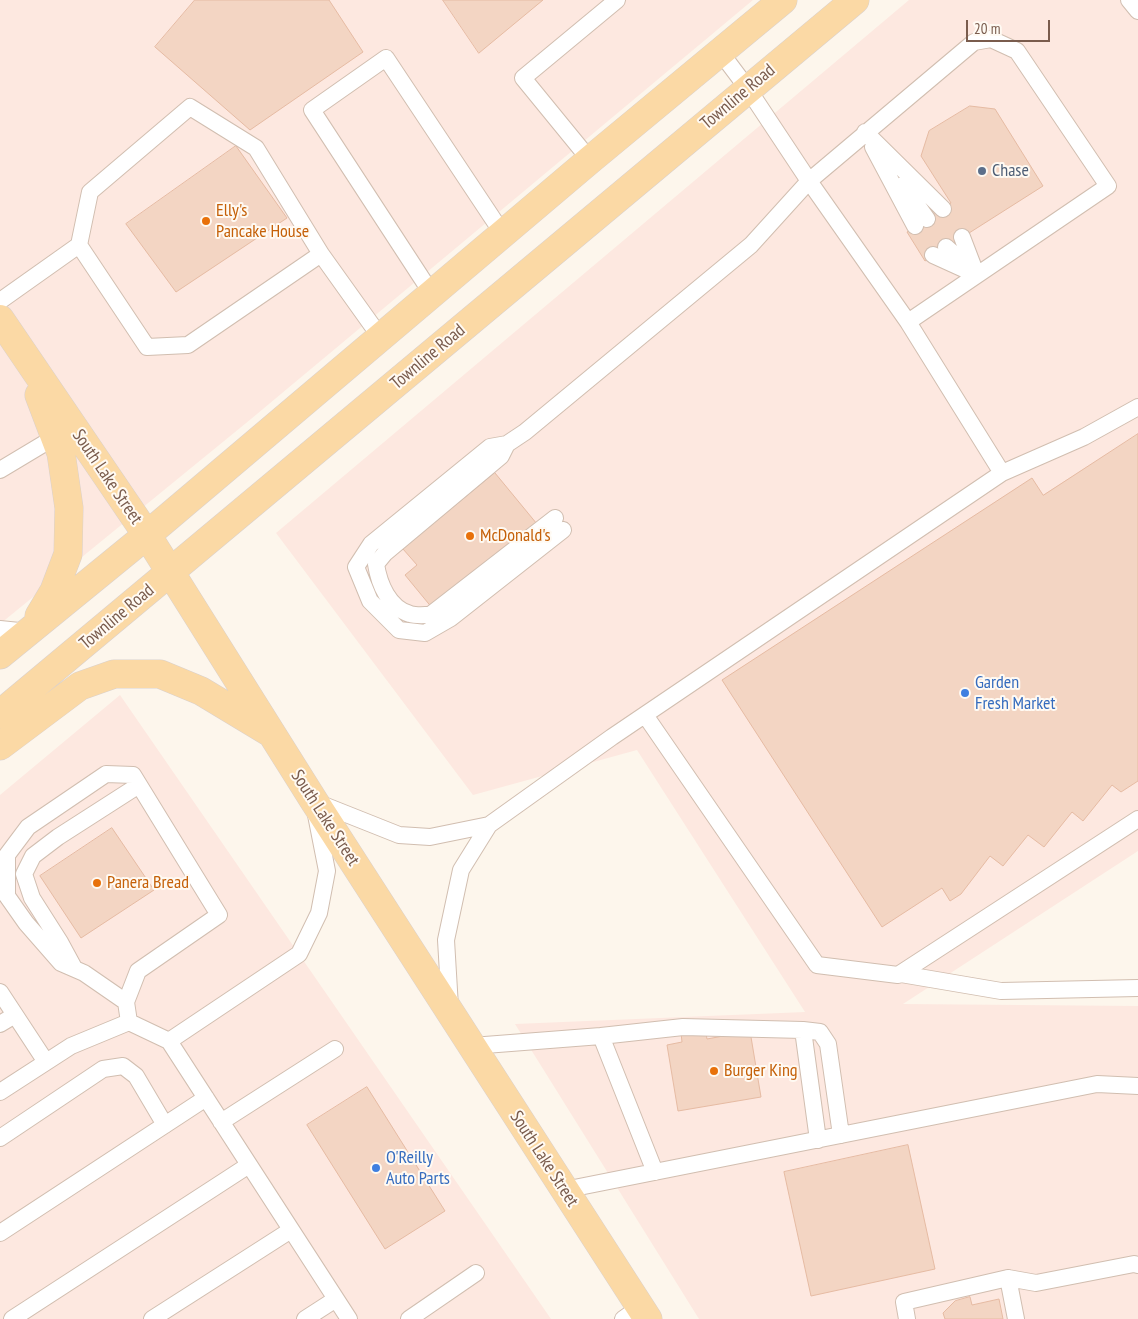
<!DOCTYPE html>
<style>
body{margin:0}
#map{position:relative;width:1138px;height:1319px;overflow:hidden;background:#fdf6ec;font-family:"PT Sans Narrow",sans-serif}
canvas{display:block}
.scale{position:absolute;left:966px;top:20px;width:84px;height:22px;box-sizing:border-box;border:2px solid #7a5c4d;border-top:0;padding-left:6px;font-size:15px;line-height:18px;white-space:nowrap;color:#7a5c4d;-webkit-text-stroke:4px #fffaf3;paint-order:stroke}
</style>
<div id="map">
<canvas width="1138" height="1319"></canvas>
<div class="scale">20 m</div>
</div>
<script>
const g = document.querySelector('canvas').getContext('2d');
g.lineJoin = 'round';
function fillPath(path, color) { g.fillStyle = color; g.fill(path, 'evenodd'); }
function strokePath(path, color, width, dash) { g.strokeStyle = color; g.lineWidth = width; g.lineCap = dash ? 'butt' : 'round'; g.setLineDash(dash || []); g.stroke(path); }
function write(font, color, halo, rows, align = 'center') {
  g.font = font + ' "PT Sans Narrow",sans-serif'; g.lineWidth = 4; g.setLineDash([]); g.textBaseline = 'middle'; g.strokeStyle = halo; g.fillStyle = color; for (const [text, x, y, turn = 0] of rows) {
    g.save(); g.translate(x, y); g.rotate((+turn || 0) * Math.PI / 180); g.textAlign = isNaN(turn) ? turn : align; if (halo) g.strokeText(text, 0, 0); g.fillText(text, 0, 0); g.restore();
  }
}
fillPath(new Path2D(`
 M0 0H753L251 419 0 624Z
 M909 0H1138V851L903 1004 1138 1006V1319H699L515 1024 805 1012 637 750 473 795 276 533Z
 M120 695 551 1319H0V795Z`), '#fde8e0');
const building = new Path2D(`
 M195 0H329L363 52 250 130 155 47Z
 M443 0H543L479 53Z
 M970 106 995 109 1043 186 925 261 907 232 951 203 921 156 929 131Z
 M236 146 287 218 176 292 126 224Z
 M1138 434V781L1121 792 1112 785 1083 821 1072 812 1044 847 1028 835 1003 866 990 856 961 894 950 901 942 888 882 927 722 680 1032 478 1043 495Z
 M495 473 537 524 433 609 405 575 417 565 403 549Z
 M112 828 154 890 81 938 40 876Z
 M705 1029 707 1039 750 1031 761 1097 678 1111 667 1045 682 1042 681 1033Z
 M367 1087 445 1211 385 1249 307 1125Z
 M908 1145 935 1269 811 1296 784 1172Z
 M970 1297 972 1305 999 1299 1003 1319H945L943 1313 955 1301Z`);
fillPath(building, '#f3d5c3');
strokePath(building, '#e6bba3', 1);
const lane = new Path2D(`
 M1129 0 1138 11
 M865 132 943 209
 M873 147 915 226
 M590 160 523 78 617 0
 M903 185 927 219
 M962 237 975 271
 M79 245 90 192 190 107 256 148 321 254
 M946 247 966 265
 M933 255 977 275
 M432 294 312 110 386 58 503 234
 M0 301 79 245 147 347 188 345 321 254 381 338
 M507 444 501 456 385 553 376 564C379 584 389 608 410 614 416 616 424 615 430 615L555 518
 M0 470 60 434
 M1002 473 1084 437 1138 407
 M563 530 451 618 425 633 399 630 370 601 356 567 371 544 490 447 507 444 525 432 751 245 809 181 974 42 991 39 1017 51 1108 186 908 322
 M0 629 29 632
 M645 715 817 965 898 975 1138 819
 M316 802 399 835 430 837 489 825
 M73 966 60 942 32 898 24 874 33 856 58 837 139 785
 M901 974 1001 991 1138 988
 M0 992 46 1062
 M126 1002 84 973 61 963 26 923 7 896V855L28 827 106 774 133 775 219 915 138 971 126 1002 129 1022
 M450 1007 446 940 461 870 489 825 612 737 1002 473 908 322 809 181 748 89 721 53
 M0 1024 15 1015
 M803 1030 818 1140
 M601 1036 683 1027 803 1030 820 1032 828 1044 841 1135
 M169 1041 299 954 319 913 327 871 316 815
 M472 1046 601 1036 655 1172
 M0 1092 71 1046 129 1022 169 1041 349 1319
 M221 1122 335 1049
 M0 1138 103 1069 123 1066 136 1076 165 1125
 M564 1190 1097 1084 1138 1086
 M0 1233 206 1098
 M1008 1278 1036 1283 1134 1264 1138 1265
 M12 1319 249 1165
 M152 1319 291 1230
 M305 1319 336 1299
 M409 1319 476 1273
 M623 1319 640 1307
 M907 1319 904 1302 1008 1278 1016 1319`);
const primary = new Path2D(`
 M0 319 147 535 314 801 648 1319
 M39 616 54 591 68 554 69 508 61 453 39 395
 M0 655 147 535 590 160 783 0
 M0 714 855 0
 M0 746 80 686 114 674H160L201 691 269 732`);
strokePath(lane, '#d1beb0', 18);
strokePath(primary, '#dad1cd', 29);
strokePath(lane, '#fff', 16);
strokePath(primary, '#fbd9a5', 28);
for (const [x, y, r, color] of [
 [982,171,5,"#5c6f8a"],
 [206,221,5,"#e8710a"],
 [470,536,5,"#e8710a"],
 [965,693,5,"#3f7fe0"],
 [97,883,5,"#e8710a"],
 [714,1071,5,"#e8710a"],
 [376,1168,5,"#3f7fe0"]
]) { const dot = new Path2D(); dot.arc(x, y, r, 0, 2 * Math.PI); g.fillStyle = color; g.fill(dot); strokePath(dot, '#fffaf3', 2); }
write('18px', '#7a5c4d', '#fffaf3', [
 ["Townline Road",738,97,-40],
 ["Townline Road",428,357,-40],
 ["South Lake Street",107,477,56],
 ["Townline Road",117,617,-40],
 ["South Lake Street",325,818,57],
 ["South Lake Street",544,1159,57]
]);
write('18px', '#4e5e75', '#fffaf3', [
 ["Chase",992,171]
], 'left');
write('18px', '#c56008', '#fffaf3', [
 ["Elly's",216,211],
 ["Pancake House",216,232],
 ["McDonald's",480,536],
 ["Panera Bread",107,883],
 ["Burger King",724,1071]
], 'left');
write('18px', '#366cbe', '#fffaf3', [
 ["Garden",975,683],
 ["Fresh Market",975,704],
 ["O'Reilly",386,1158],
 ["Auto Parts",386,1179]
], 'left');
</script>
